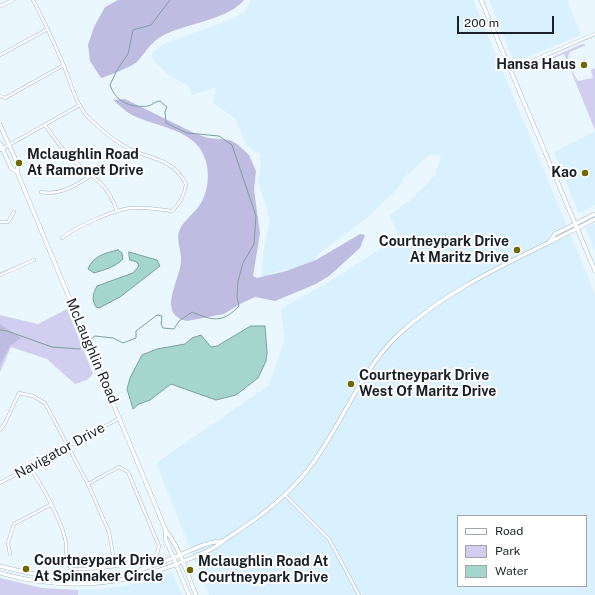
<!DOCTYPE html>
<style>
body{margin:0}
#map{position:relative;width:595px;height:595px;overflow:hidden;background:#eaf7ff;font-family:"Public Sans",sans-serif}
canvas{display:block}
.legend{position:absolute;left:457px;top:515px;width:130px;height:72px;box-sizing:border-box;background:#fff;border:1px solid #a3a6a8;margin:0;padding:5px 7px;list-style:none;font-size:12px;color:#1a2126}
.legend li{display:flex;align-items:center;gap:8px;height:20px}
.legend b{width:20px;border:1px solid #a3a6a8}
.scale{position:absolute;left:457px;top:16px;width:97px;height:18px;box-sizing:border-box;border:2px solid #1a2126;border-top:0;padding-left:5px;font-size:12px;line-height:14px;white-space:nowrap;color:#1a2126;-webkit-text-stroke:3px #fff;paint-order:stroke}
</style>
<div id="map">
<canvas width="595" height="595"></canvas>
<ul class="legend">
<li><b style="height:5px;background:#fff"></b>Road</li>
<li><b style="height:11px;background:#d1ceef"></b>Park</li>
<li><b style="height:11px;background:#a4d6ce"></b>Water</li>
</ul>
<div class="scale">200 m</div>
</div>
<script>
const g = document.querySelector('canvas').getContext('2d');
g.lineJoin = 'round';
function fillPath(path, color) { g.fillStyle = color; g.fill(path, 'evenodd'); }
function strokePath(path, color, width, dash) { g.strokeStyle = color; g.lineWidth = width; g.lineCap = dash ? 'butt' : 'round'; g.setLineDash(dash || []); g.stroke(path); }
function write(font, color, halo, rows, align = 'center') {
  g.font = font + ' "Public Sans",sans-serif'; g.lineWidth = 4; g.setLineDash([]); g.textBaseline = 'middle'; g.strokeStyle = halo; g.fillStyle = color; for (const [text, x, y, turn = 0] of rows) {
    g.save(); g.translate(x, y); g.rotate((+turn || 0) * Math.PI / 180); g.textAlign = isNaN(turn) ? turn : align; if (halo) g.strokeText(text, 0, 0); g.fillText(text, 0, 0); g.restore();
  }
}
fillPath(new Path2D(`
 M251 0H473L595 294V595H209L156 463 268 386 285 340 281 309 343 273 400 236 389 216 414 197 435 175 441 157 438 154 430 155 423 160 403 179 399 187 368 217 317 255 314 264 274 272 261 280 264 248 270 219 258 181 261 166 260 154 247 146 235 118 213 103 217 87 192 95 188 86 167 74 151 57 153 52 164 44 225 22 244 13ZM458 516H586V586H458Z
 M489 0H567L581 35 519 60 513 59Z
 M595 131V205L579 214 554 152Z
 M595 224V251L585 228Z
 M172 572 182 595H78V590H97L136 584Z`), '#d9f0ff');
fillPath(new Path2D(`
 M582 44 586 45 570 52C564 61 574 74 578 81L593 78 591 70 595 68V130L564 54 519 72Z
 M67 309 93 374 87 380 75 384 47 359 11 347 0 372V315L38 324Z
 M0 578 42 588 78 590V595H0Z`), '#d1ceef');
fillPath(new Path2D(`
 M118 0H244C225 23 176 23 155 41 148 47 143 55 137 62 131 67 108 76 101 78L90 61 88 45 94 27 105 7Z
 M125 99 194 133 208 138 230 140 237 144 249 155 256 171 254 190 260 233 253 276 257 278 286 271 316 260 360 234 365 235 360 248 329 276 316 284 275 301 255 297 240 304 224 314 187 321C156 314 180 281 181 261 182 251 175 239 180 229 182 223 195 212 199 206 211 190 211 161 198 146 183 128 152 125 132 115 125 111 119 105 113 100Z
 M0 324 21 338 10 346 0 365Z`), '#bfbce2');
const water = new Path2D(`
 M118 250 122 253 123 259C115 267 104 270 94 273L88 269C93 256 105 253 118 250Z
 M129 252 157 260 160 266 120 297 99 308 96 307C91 298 93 294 97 286L133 273 139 266 137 262 130 260Z
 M251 326H265L267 353 266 361 258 378 236 395 216 400 171 384 150 400 139 404 133 409 127 389 130 378 142 355 157 349 185 344 192 338 201 335 211 347 217 346Z`);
fillPath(water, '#a4d6ce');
strokePath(water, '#7ba09c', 1);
strokePath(new Path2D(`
 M0 330 7 331 52 347 79 349 95 336 113 338 123 343 136 338V331L157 315 162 316 161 324 163 328 174 329 179 321 192 312C213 321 223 323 239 306L237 297 238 281 243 263 254 244 256 216 232 145 219 136 187 133 166 123 165 111 167 107 160 101C155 101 153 105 148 106 130 108 116 102 110 85L117 70 128 54 133 30 151 25 170 0`), '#7ba09c', 1);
const street = new Path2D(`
 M33 0C44 21 54 42 63 64 71 82 75 104 89 118 100 129 114 141 128 148 150 160 172 157 186 184 185 194 179 205 172 211 158 209 145 207 132 208 115 209 75 227 62 238
 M0 6 13 0
 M0 55 48 29
 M511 70 595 34
 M0 96 5 98 64 65
 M45 125C54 138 62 150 74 161 95 179 107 183 117 211
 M0 150 80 105
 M41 192C60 196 76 185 92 175
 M0 222H8L14 212
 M0 275 34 260
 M0 430 5 423 19 393 33 396 45 403 88 484 109 532 115 566
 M30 468C42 485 60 518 65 538 68 548 63 564 73 569 103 569 130 566 157 554L159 546 128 472 119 467 88 484
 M0 483 120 418
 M285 495 329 539 359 595
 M10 554 8 543 14 524 50 505`);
const secondary = new Path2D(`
 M481 0 595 271
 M0 125 18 165 17 172
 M0 143 11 168 17 172 166 531C180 548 187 574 196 595
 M550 241 555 234 595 214
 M166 531 165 538 189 595
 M0 566C40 577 87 585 127 574 139 571 151 566 162 562 182 556 202 542 222 541
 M0 573C62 591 125 586 184 561 194 557 205 553 215 547 220 544 224 540 229 537 259 518 289 495 310 467 342 425 360 371 398 335 455 282 528 255 595 219`);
strokePath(street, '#a3b8c5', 3.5);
strokePath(secondary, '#a3b8c5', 4.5);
strokePath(street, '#fff', 2.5);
strokePath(secondary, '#fff', 3.5);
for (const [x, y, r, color] of [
 [584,65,4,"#6f6800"],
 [19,163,4,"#6f6800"],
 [585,173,4,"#6f6800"],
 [517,250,4,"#6f6800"],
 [351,384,4,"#6f6800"],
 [26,569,4,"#6f6800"],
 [190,570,4,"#6f6800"]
]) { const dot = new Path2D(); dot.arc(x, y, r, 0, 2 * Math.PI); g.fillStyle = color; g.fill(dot); strokePath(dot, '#fff', 1.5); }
write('bold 14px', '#1a2126', '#fff', [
 ["Hansa Haus",576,65,"right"],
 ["Mclaughlin Road",27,155],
 ["At Ramonet Drive",27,171],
 ["Kao",577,173,"right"],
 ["Courtneypark Drive",509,242,"right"],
 ["At Maritz Drive",509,258,"right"],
 ["Courtneypark Drive",359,376],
 ["West Of Maritz Drive",359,392],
 ["Courtneypark Drive",34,561],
 ["At Spinnaker Circle",34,577],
 ["Mclaughlin Road At",198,562],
 ["Courtneypark Drive",198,578]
], 'left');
write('14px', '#1a2126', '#fff', [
 ["McLaughlin Road",92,351,67],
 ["Navigator Drive",60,451,-29]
]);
</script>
